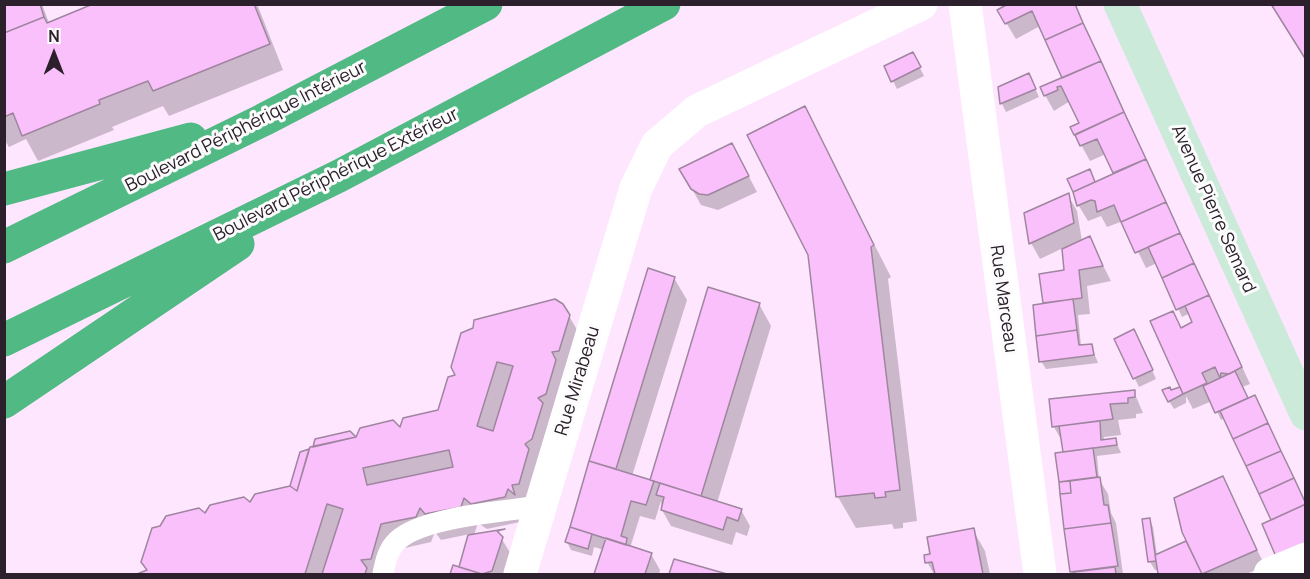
<!DOCTYPE html>
<meta charset="utf-8">
<style>
body{margin:0}
#map{position:relative;width:1310px;height:579px;overflow:hidden;background:#fee6fe;font-family:Manrope,sans-serif}
canvas{display:block}
.frame{position:absolute;inset:0;border:6px solid #2b202b;pointer-events:none}
.north{position:absolute;left:24px;top:24px;width:60px;height:60px;-webkit-text-stroke:4px #fcfcfc;paint-order:stroke;rotate:0deg;font-size:16px;font-weight:700;line-height:24px;text-align:center;color:#2b202b}
.north::after{content:'';display:block;margin:auto;width:21px;height:27px;background:#2b202b;clip-path:polygon(50% 0,100% 100%,50% 72%,0 100%)}
</style>
<div id="map">
<canvas width="1310" height="579"></canvas>
<div class="frame"></div>
<div class="north">N</div>
</div>
<script>
const g = document.querySelector('canvas').getContext('2d');
g.lineJoin = 'round';
function fillPath(path, color) { g.fillStyle = color; g.fill(path, 'evenodd'); }
function strokePath(path, color, width, dash) { g.strokeStyle = color; g.lineWidth = width; g.lineCap = dash ? 'butt' : 'round'; g.setLineDash(dash || []); g.stroke(path); }
function write(font, color, halo, rows, align = 'center') {
  g.font = font + ' Manrope,sans-serif'; g.lineWidth = 6; g.setLineDash([]); g.textBaseline = 'middle'; g.strokeStyle = halo; g.fillStyle = color; for (const [text, x, y, turn = 0] of rows) {
    g.save(); g.translate(x, y); g.rotate((+turn || 0) * Math.PI / 180); g.textAlign = isNaN(turn) ? turn : align; if (halo) g.strokeText(text, 0, 0); g.fillText(text, 0, 0); g.restore();
  }
}
fillPath(new Path2D(`
 M4 4H42L49 23 97 4H257L283 70 169 116 163 106 112 127 114 130 38 161 26 139 9 147 4 139Z
 M1011 4H1075L1250 384 1242 387 1248 400 1273 521 1225 418 1221 420 1212 401 1193 409 1186 396V403L1174 409 1169 401 1182 388 1181 329 1194 323 1190 313 1182 317 1157 263 1146 268 1123 221 1107 227 1101 216 1088 221 1079 206 1069 180 1089 171 1095 183 1115 174 1106 154 1090 161 1072 128 1081 124 1070 101 1054 111 1045 95 1064 79 1040 26 1016 39 999 11Z
 M917 62 924 76 897 89 893 81Z
 M1029 75 1039 97 1006 112 1002 104 999 88Z
 M804 108 891 277 888 279 917 521 903 523V528L894 529 892 524 856 528 838 497Z
 M740 160 757 192 718 210 701 205 681 169Z
 M1068 195 1077 211 1082 241 1089 238 1111 281 1087 286 1090 314 1078 315 1081 346 1091 345 1098 363 1046 369 1041 361 1044 303 1066 271 1063 248 1040 259 1031 243 1026 214Z
 M649 270 674 278 687 300 632 476 651 482 759 304 771 326 717 503 741 510 750 526 747 536 736 532 732 545 671 526 662 510 661 501 655 520 640 516 630 548 651 554 660 570 659 574H596L604 550 594 547 592 556 571 550 567 542Z
 M569 316 584 342 520 522 487 529 478 523 474 535 501 538 511 554 505 574H452L454 567 460 568 470 534 441 540 435 532 431 542 396 550 388 574H139L148 571 206 516 250 505 290 488 308 451 310 453 356 439 401 429 439 411 449 378Z
 M1138 339 1156 379 1139 387 1116 340Z
 M1134 392 1143 413 1136 414V418L1118 420 1121 435 1104 437V441L1115 439 1121 453 1097 456 1099 479 1108 494 1111 513 1116 523 1123 574H1072L1057 455 1064 454 1063 443 1054 427 1051 401Z
 M1222 478 1265 566 1246 574H1159V569L1155 570 1150 562 1149 519 1153 527 1157 555 1188 541Z
 M973 530 985 551 990 574H934L927 562 932 555Z
 M675 561 722 574H671Z`), '#0003');
const building = new Path2D(`
 M4 4H40L44 17 4 33Z
 M93 4H254L270 44 153 91 148 81 99 100 100 104 22 136 13 113 4 117V33L44 17 47 23Z
 M1008 4H1075L1083 23 1045 40 1032 11 1005 24 997 10Z
 M1271 4H1306V60Z
 M1083 23 1101 61 1062 78 1045 40Z
 M913 52 921 67 891 82 884 66Z
 M1101 61 1124 112 1074 135 1070 127 1079 123 1061 86 1057 87 1058 90 1044 96 1040 87Z
 M1029 73 1036 89 1000 104 998 87Z
 M805 106 874 245 871 247 900 490 885 492 886 497 875 498 874 493 836 497 808 255 747 135Z
 M1124 112 1146 159 1113 173 1097 139 1080 146 1075 135Z
 M732 143 749 176 708 195 699 194 691 189 679 169Z
 M1146 159 1166 202 1121 222 1114 205 1097 212 1095 201 1091 200 1077 206 1073 192Z
 M1090 169 1095 182 1073 192 1067 179Z
 M1069 193 1074 223 1029 244 1024 213Z
 M1166 202 1180 233 1135 253 1121 222Z
 M1180 233 1194 263 1162 278 1148 247Z
 M1090 236 1103 266 1079 270 1082 298 1043 303 1039 274 1064 270 1062 249Z
 M1194 263 1209 295 1176 310 1162 278Z
 M648 268 675 277 616 469 589 461Z
 M708 287 760 303 701 496 650 480Z
 M1209 295 1242 367 1229 374 1221 373 1220 378 1215 367 1202 373 1207 383 1183 394 1150 321 1173 311 1181 328 1192 322 1185 306Z
 M555 299 563 304 570 315 559 351 552 352 556 360 546 394 538 398 543 403 532 439 525 444 529 449 519 484 512 485 515 495 508 489 505 497 471 504 464 498 461 507 425 514 420 508 416 517 381 524 371 559 361 560 367 568 365 574H322L343 509 327 504 305 574H137L147 570 141 562 152 528 160 526 166 516 199 508 205 513 210 505 244 497 250 502 255 494 290 486 297 491 310 447 356 437 360 428 393 420 400 427 403 418 438 410 448 377 455 375 451 367 461 333 473 328 474 320ZM497 362 513 366 493 431 477 426ZM449 450 453 467 367 485 363 468Z
 M1073 299 1077 330 1036 336 1033 305Z
 M1134 329 1153 370 1133 379 1114 339Z
 M1077 330 1079 345 1092 344 1094 355 1039 362 1036 336Z
 M1235 371 1248 398 1215 413 1203 386Z
 M1170 387 1171 390 1180 387 1183 394 1168 402 1162 390Z
 M1135 390V397L1128 398V403L1110 404 1113 419 1052 427 1049 399Z
 M1255 395 1268 423 1233 439 1220 411Z
 M1100 421 1101 440 1116 438 1117 445 1063 452 1059 426Z
 M1268 423 1281 451 1246 466 1233 439Z
 M350 431 356 437 313 447 315 439Z
 M1093 448 1097 477 1059 482 1055 453Z
 M309 449 297 491 290 486 300 452Z
 M1281 451 1294 478 1259 494 1246 466Z
 M589 461 654 481 646 505 631 501 621 536 627 538 626 545 570 527Z
 M1223 476 1257 550 1202 574 1182 532 1174 498Z
 M1100 477 1104 505H1108L1111 523 1064 529 1060 494 1071 493 1070 481Z
 M1294 478 1306 504 1271 520 1259 494Z
 M1070 481 1071 493 1060 494 1059 482Z
 M660 483 742 509 738 521 727 517 723 530 661 510 664 497 656 495Z
 M1306 504V546L1277 559 1262 524Z
 M1150 518 1156 561 1148 562 1142 519Z
 M1111 523 1118 566 1070 572 1064 529Z
 M570 527 592 534 588 549 565 542Z
 M974 528 983 574H935L932 562 925 563 924 555 930 554 927 537Z
 M505 529 497 531 503 537 492 571 482 574 459 567 468 535Z
 M606 538 652 553 645 574H594Z
 M1186 541 1202 574H1158L1155 555Z
 M674 559 727 574H669Z
 M453 565 482 574H486H450Z
 M1115 567 1116 574H1075L1074 572Z`);
fillPath(building, '#fac0fb');
strokePath(building, '#9f859f', 1.5);
strokePath(new Path2D(`
 M383 574C385 563 388 549 397 541 421 517 507 511 541 506`), '#fff', 21);
strokePath(new Path2D(`
 M965 4 1040 574
 M520 574 636 188 657 145 697 111 921 4
 M1270 574 1306 559`), '#fff', 33);
strokePath(new Path2D(`
 M1120 4 1306 414`), '#cbeada', 33);
strokePath(new Path2D(`
 M4 189 191 139
 M4 247 263 120 486 4
 M4 340 339 176 664 4
 M4 402 238 244`), '#51b983', 33);
write('18px', '#2b202b', '#fcfcfc', [
 ["Boulevard Périphérique Intérieur",246,127,-27],
 ["Boulevard Périphérique Extérieur",336,175,-27],
 ["Avenue Pierre Semard",1213,209,66],
 ["Rue Marceau",1003,299,82],
 ["Rue Mirabeau",578,381,-73]
]);
</script>
